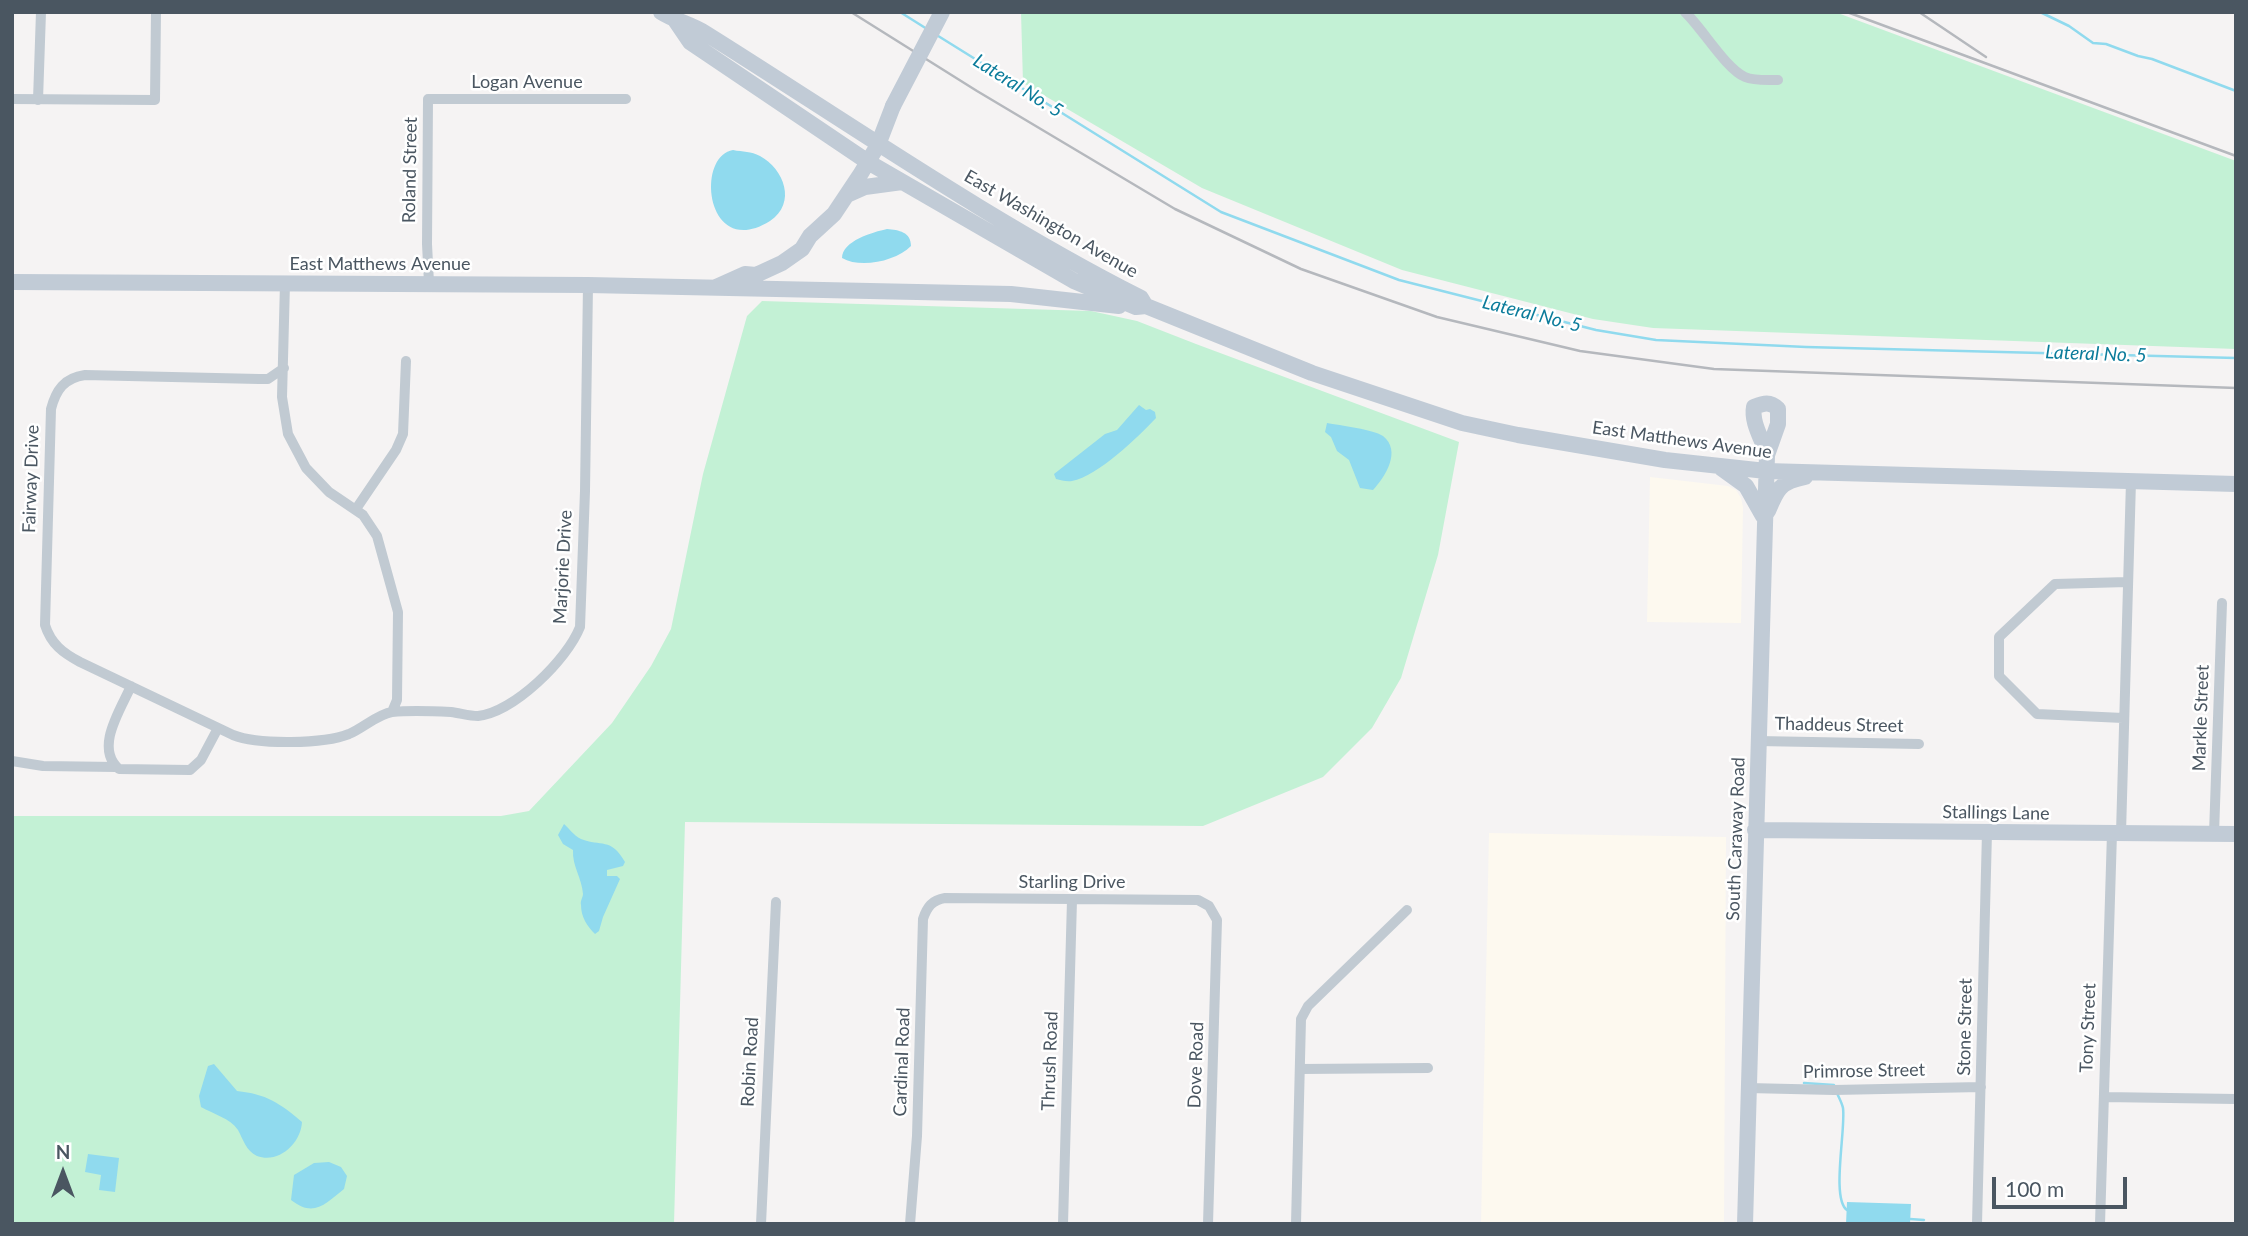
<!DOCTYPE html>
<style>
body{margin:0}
#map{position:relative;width:2248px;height:1236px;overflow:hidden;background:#f5f3f3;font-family:Lato,sans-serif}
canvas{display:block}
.frame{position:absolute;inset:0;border:14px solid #4a5661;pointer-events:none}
.north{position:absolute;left:28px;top:1138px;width:70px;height:70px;-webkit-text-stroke:5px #fff;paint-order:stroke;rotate:0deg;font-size:19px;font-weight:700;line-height:28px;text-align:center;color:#4a5661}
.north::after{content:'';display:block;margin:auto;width:24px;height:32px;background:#4a5661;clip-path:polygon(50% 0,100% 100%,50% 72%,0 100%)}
.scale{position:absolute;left:1992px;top:1177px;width:135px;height:32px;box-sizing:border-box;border:4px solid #4a5661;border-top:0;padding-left:9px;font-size:21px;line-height:24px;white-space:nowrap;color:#4a5661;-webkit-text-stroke:5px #fff;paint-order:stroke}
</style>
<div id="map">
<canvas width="2248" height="1236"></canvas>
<div class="frame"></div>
<div class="north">N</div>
<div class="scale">100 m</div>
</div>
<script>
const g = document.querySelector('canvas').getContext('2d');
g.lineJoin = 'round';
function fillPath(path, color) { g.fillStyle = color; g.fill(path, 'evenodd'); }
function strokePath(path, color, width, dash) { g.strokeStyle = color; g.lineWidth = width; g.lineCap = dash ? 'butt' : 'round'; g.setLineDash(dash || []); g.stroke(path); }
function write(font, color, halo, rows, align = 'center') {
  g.font = font + ' Lato,sans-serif'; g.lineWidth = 5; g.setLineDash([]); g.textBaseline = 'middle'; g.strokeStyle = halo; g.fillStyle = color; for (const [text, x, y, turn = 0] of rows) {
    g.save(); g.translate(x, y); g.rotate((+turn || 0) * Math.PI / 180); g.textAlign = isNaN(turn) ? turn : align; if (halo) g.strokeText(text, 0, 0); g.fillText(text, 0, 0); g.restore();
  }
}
fillPath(new Path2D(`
 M1650 477 1728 486 1736 490 1741 498 1743 507 1741 623 1647 622Z
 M1489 833 1726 837 1724 1224H1481Z`), '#fdf9ef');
fillPath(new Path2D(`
 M1021 12H1835L2236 161V349L1653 328 1593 319 1402 270 1202 188 1023 83Z
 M762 301 1091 311 1137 321 1196 344 1459 442 1438 555 1401 678 1372 728 1323 777 1203 826 685 822 674 1224H12V816H501L529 811 612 723 651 666 671 629 703 474 747 316Z`), '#c3f1d5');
fillPath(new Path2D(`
 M733 150C743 152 751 151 760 156 784 169 797 203 770 221 706 261 695 156 733 150Z
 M887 229C899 230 911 232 911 246 896 261 861 269 842 258 842 241 873 232 887 229Z
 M1139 405 1146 410 1150 409 1155 412 1156 418C1138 437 1098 476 1072 481 1066 482 1061 480 1056 479L1054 474 1105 434 1117 430Z
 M1327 423C1339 425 1375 430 1383 436 1402 451 1385 477 1373 490L1360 488 1349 460 1337 451 1331 437 1325 432Z
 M564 824C570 829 573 835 581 839 601 847 611 837 625 862L623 866 607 870V876H617L620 879 603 917 599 931 595 934C587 926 581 917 581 905 580 901 583 897 583 894 582 878 572 866 573 850L563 844 558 835Z
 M214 1064 237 1091C266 1094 280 1103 302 1122 301 1143 279 1164 257 1156 246 1151 243 1139 238 1130 230 1118 213 1114 201 1107L199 1096 208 1066Z
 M88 1154 119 1158 115 1192 99 1190 101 1175 85 1172Z
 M329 1162 341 1167 347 1176 344 1189C325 1204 314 1218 291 1200L294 1175 314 1163Z
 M1847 1202 1911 1204 1910 1224H1846Z`), '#90daee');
strokePath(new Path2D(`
 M900 12 927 29
 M2040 12 2069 26 2093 43 2106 44 2138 56 2152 59 2236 91
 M935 34 1221 212 1399 280 1596 330 1656 340 1806 347 2236 358
 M1804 1083 1834 1085
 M1837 1093C1839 1098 1842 1103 1843 1108 1846 1129 1831 1199 1847 1210
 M1910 1219 1924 1220`), '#90daee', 2.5);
strokePath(new Path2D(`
 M1685 12C1702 28 1726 69 1745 77 1754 81 1767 80 1778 80
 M12 99 155 100 156 12
 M38 100 41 12
 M285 283 282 397 288 434 306 468 329 492 363 515 377 536 398 612 397 700 392 712
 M429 283 427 244 428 99H626
 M284 368 268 379H259L85 375C64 378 56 390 51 409L45 625C51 644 63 653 80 662L233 735C258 745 324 744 349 734 363 728 378 714 392 712 410 710 433 711 451 712 460 713 469 716 478 716 514 712 567 660 580 627L585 491 588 285
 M356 509 396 450 403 434 406 361
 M131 686C121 709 94 748 119 769L190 770 201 760 218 728
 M2123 718 2037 714 1999 676V637L2055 584 2127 582
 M1758 741 1919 744
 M12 761 43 766 116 767
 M2121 833 2131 481
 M2214 834 2222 603
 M1300 1069 1428 1068
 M1748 1088 1834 1090 1981 1087
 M2104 1097 2236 1099
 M761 1224 776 902
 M910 1224 917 1136 923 919C927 907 932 900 945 898L1198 900 1209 906 1217 920 1208 1224
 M1063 1224 1072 900
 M1296 1224 1301 1019 1308 1006 1407 910
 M1977 1224 1987 832
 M2100 1224 2112 833`), '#c1cad2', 10);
strokePath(new Path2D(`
 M661 12C675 21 691 24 705 33 849 123 989 221 1141 298L1144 303
 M675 20 690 42 868 162 1074 281 1136 307 1146 306 1312 373 1462 423 1518 435 1665 460 1766 471 2236 484
 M847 195 865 187 902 182
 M12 282 588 285 1011 294 1119 306
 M716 287 745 274 756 275 782 263 802 249 810 236 834 214 860 175 878 145 893 106
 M1721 468 1746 486 1763 516
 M1768 511C1777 489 1780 482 1805 477
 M1755 830 2236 834
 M1745 1224 1767 455C1763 440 1751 423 1754 407 1764 403 1770 401 1778 409V424L1767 455`), '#c1cbd6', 16);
strokePath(new Path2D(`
 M851 12 977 91 1175 209 1301 269 1437 317 1580 351 1714 369 2236 388
 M1847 12 2236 156
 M1919 12 1986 57`), '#b5b8bd', 2.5);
strokePath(new Path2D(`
 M893 106 942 12`), '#c1cbd6', 16);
write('18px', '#4a5661', '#fff', [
 ["Logan Avenue",527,82],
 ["Roland Street",410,170,-89],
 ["East Washington Avenue",1051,224,30],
 ["East Matthews Avenue",380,264],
 ["East Matthews Avenue",1682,440,8],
 ["Fairway Drive",31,479,-88],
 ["Marjorie Drive",563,567,-87],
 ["Markle Street",2201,718,-88],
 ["Thaddeus Street",1839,725,1],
 ["Stallings Lane",1996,813,1],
 ["South Caraway Road",1736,839,-88],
 ["Starling Drive",1072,882],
 ["Stone Street",1965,1027,-89],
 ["Tony Street",2088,1028,-88],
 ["Thrush Road",1050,1061,-88],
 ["Robin Road",750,1062,-87],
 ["Cardinal Road",902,1062,-88],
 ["Dove Road",1196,1065,-88],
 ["Primrose Street",1864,1071,-1]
]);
write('italic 19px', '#0c7c9b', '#fff', [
 ["Lateral No. 5",1018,86,32],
 ["Lateral No. 5",1532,314,14],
 ["Lateral No. 5",2096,354,2]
]);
</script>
